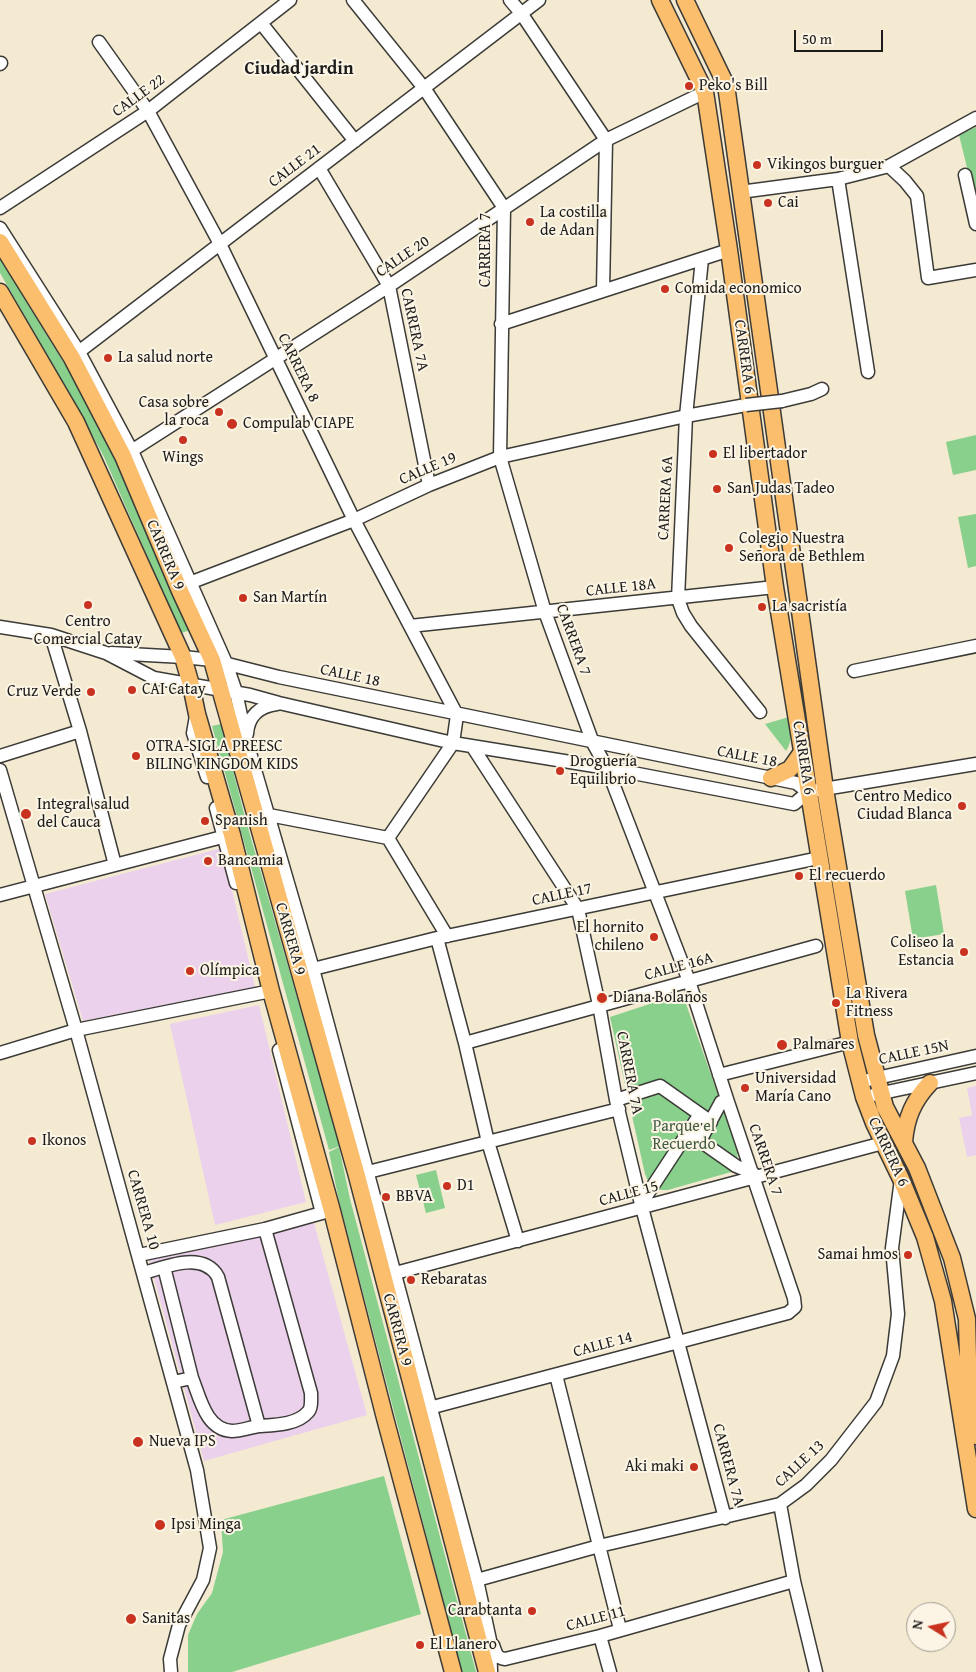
<!DOCTYPE html>
<meta charset="utf-8">
<style>
body{margin:0}
#map{position:relative;width:976px;height:1672px;overflow:hidden;background:#f3ead1;font-family:"Gentium Book Plus",serif}
canvas{display:block}
.north{position:absolute;left:906px;top:1602px;width:50px;height:50px;box-sizing:border-box;background:#fcf5e5;border:1px solid #a29e95;border-radius:50%;rotate:280deg;font-size:14px;font-weight:700;line-height:20px;text-align:center;color:#1c1c1c}
.north::after{content:'';display:block;margin:auto;width:18px;height:22px;background:#c8321e;clip-path:polygon(50% 0,100% 100%,50% 72%,0 100%)}
.scale{position:absolute;left:794px;top:30px;width:89px;height:22px;box-sizing:border-box;border:2px solid #1c1c1c;border-top:0;padding-left:6px;font-size:15px;line-height:18px;white-space:nowrap;color:#1c1c1c;-webkit-text-stroke:4px #fcf5e5;paint-order:stroke}
</style>
<div id="map">
<canvas width="976" height="1672"></canvas>
<div class="north">N</div>
<div class="scale">50 m</div>
</div>
<script>
const g = document.querySelector('canvas').getContext('2d');
g.lineJoin = 'round';
function fillPath(path, color) { g.fillStyle = color; g.fill(path, 'evenodd'); }
function strokePath(path, color, width, dash) { g.strokeStyle = color; g.lineWidth = width; g.lineCap = dash ? 'butt' : 'round'; g.setLineDash(dash || []); g.stroke(path); }
function write(font, color, halo, rows, align = 'center') {
  g.font = font + ' "Gentium Book Plus",serif'; g.lineWidth = 4; g.setLineDash([]); g.textBaseline = 'middle'; g.strokeStyle = halo; g.fillStyle = color; for (const [text, x, y, turn = 0] of rows) {
    g.save(); g.translate(x, y); g.rotate((+turn || 0) * Math.PI / 180); g.textAlign = isNaN(turn) ? turn : align; if (halo) g.strokeText(text, 0, 0); g.fillText(text, 0, 0); g.restore();
  }
}
fillPath(new Path2D(`
 M222 848 255 987 83 1021 45 894Z
 M259 1005 306 1202 215 1225 170 1024Z
 M976 1086V1155L967 1157 959 1118 972 1115 967 1088Z
 M314 1223 367 1415 204 1461 149 1260Z`), '#ebd1ec');
fillPath(new Path2D(`
 M976 127V204L959 135Z
 M0 259 75 381 113 452 191 630 181 633 104 457 66 387 0 273Z
 M976 435V470L953 475 946 442Z
 M976 514V566L968 568 958 517Z
 M789 717C791 730 793 740 786 751L765 724Z
 M221 724 246 821 340 1146 329 1150 212 726Z
 M936 885 944 934 913 939 905 891Z
 M677 995 682 996 685 1001 736 1146C738 1157 739 1164 731 1172L668 1190H657L649 1183 645 1174 610 1017Z
 M339 1147 350 1199 476 1672H462L339 1201 329 1152Z
 M436 1170 445 1208 426 1213 416 1175Z
 M384 1476 421 1614 232 1672H188V1635L197 1614 212 1593 223 1552 221 1520Z`), '#88d08b');
const minor = new Path2D(`
 M353 0 424 88 504 208 500 457 545 612 593 743 607 768 689 981 727 1099 794 1298 795 1307 788 1313 418 1411
 M510 0 521 13 606 140 603 290
 M261 23 355 141
 M99 42 148 111 220 244 354 520 457 715 453 743 388 838
 M0 64 1 63
 M889 166 905 181 917 196 928 278 976 270
 M319 168 389 286 429 485
 M965 175 976 224
 M838 179 868 372
 M740 192 838 179 889 166 976 118
 M0 208 148 111 290 0
 M0 228 79 352 132 451 226 663 236 692 246 739 313 969 477 1580 490 1640 491 1671
 M702 259 686 416 678 599 683 613 691 626 760 712
 M501 324 729 250
 M72 357 539 0
 M782 401 811 394 822 389
 M125 455 389 286 606 140 705 92
 M192 582 354 520 429 485 500 457 686 416 746 405
 M410 626 775 587
 M0 627 51 635 106 653 154 678 250 695 279 703 453 743 607 768 794 804 808 792
 M51 635 80 731 115 865
 M111 653 183 657 212 660 279 677 796 783 808 792
 M854 671 976 646
 M196 716 193 733 207 777
 M247 734C248 716 260 706 277 704
 M472 746 578 909 599 1005 616 1100 641 1204 725 1518
 M0 756 80 731
 M0 770 76 1030 197 1470 210 1548 203 1580 179 1625 170 1659 171 1672
 M818 790 976 764
 M216 808 236 883
 M269 815 388 838
 M388 838 447 936
 M0 895 230 835
 M437 938 465 1043 488 1142 518 1241
 M313 969 437 938 819 858
 M465 1043 816 946
 M279 1050 322 1213
 M0 1053 76 1030 271 991
 M719 1075 850 1042
 M859 1082 976 1056
 M873 1095 976 1073
 M616 1100 660 1086 711 1122
 M689 1133 736 1166 753 1173
 M700 1141 721 1102 727 1099
 M368 1172 619 1109
 M641 1204 700 1114
 M139 1255 265 1229 329 1211
 M164 1267 192 1378 173 1382
 M144 1273C166 1266 204 1251 218 1277L259 1426C274 1425 297 1425 308 1412 312 1408 311 1399 311 1393L265 1229
 M388 1275 883 1143
 M556 1375 620 1629
 M192 1378C200 1398 206 1430 232 1431 241 1431 251 1427 259 1426
 M780 1504 794 1581 816 1672
 M477 1580 599 1546 780 1504 806 1485 831 1460 876 1402 893 1356 898 1314 892 1248 901 1179
 M600 1636 610 1672
 M493 1645C496 1653 496 1658 505 1659L600 1636 794 1581`);
const major = new Path2D(`
 M660 0 705 92 729 250 775 587 850 1042 864 1097 874 1123 901 1179 925 1237 943 1301 976 1509
 M685 0 726 85 825 789 866 1035 885 1107 917 1168 952 1258 967 1319 969 1395 976 1436
 M0 242 72 358 123 456 180 591 212 660 357 1176 487 1672
 M0 292 76 422 183 657 191 685 197 714 232 835 271 991 332 1211 385 1418 453 1672
 M771 778 790 769 802 752
 M904 1142C906 1118 913 1101 930 1083`);
strokePath(minor, '#3c3b37', 15);
strokePath(major, '#3c3b37', 19);
strokePath(minor, '#fff', 12);
strokePath(major, '#fabe6d', 16);
const minorBridge = new Path2D(`
 M746 405 782 401`);
strokePath(minorBridge, '#3c3b37', 15, []);
strokePath(minorBridge, '#fff', 12);
for (const [x, y, r, color] of [
 [689,86,5,"#c8321e"],
 [757,165,5,"#c8321e"],
 [768,203,5,"#c8321e"],
 [530,222,5,"#c8321e"],
 [665,289,5,"#c8321e"],
 [108,358,5,"#c8321e"],
 [219,412,5,"#c8321e"],
 [232,424,6,"#c8321e"],
 [183,440,5,"#c8321e"],
 [713,454,5,"#c8321e"],
 [717,489,5,"#c8321e"],
 [729,548,5,"#c8321e"],
 [243,598,5,"#c8321e"],
 [88,605,5,"#c8321e"],
 [762,607,5,"#c8321e"],
 [132,690,5,"#c8321e"],
 [91,692,5,"#c8321e"],
 [136,756,5,"#c8321e"],
 [560,771,5,"#c8321e"],
 [962,806,5,"#c8321e"],
 [26,814,6,"#c8321e"],
 [205,821,5,"#c8321e"],
 [208,861,5,"#c8321e"],
 [799,876,5,"#c8321e"],
 [654,937,5,"#c8321e"],
 [964,952,5,"#c8321e"],
 [190,971,5,"#c8321e"],
 [602,998,6,"#c8321e"],
 [836,1003,5,"#c8321e"],
 [782,1045,6,"#c8321e"],
 [745,1088,5,"#c8321e"],
 [32,1141,5,"#c8321e"],
 [447,1186,5,"#c8321e"],
 [386,1197,5,"#c8321e"],
 [908,1255,5,"#c8321e"],
 [411,1280,5,"#c8321e"],
 [138,1442,6,"#c8321e"],
 [694,1467,5,"#c8321e"],
 [160,1525,6,"#c8321e"],
 [532,1611,5,"#c8321e"],
 [131,1619,6,"#c8321e"],
 [420,1645,5,"#c8321e"]
]) { const dot = new Path2D(); dot.arc(x, y, r, 0, 2 * Math.PI); g.fillStyle = color; g.fill(dot); strokePath(dot, '#fcf5e5', 2); }
write('16px', '#1c1c1c', '#fcf5e5', [
 ["Peko's Bill",699,86],
 ["Vikingos burguer",767,165],
 ["Cai",778,203],
 ["La costilla",540,213],
 ["de Adan",540,231],
 ["Comida economico",675,289],
 ["La salud norte",118,358],
 ["Casa sobre",209,403,"right"],
 ["la roca",209,421,"right"],
 ["Compulab CIAPE",243,424],
 ["El libertador",723,454],
 ["Wings",183,458,"center"],
 ["San Judas Tadeo",727,489],
 ["Colegio Nuestra",739,539],
 ["Señora de Bethlem",739,557],
 ["San Martín",253,598],
 ["La sacristía",772,607],
 ["Centro",88,622,"center"],
 ["Comercial Catay",88,640,"center"],
 ["CAI Catay",142,690],
 ["Cruz Verde",81,692,"right"],
 ["OTRA-SIGLA PREESC",146,747],
 ["BILING KINGDOM KIDS",146,765],
 ["Droguería",570,762],
 ["Equilibrio",570,780],
 ["Centro Medico",952,797,"right"],
 ["Ciudad Blanca",952,815,"right"],
 ["Integral salud",37,805],
 ["del Cauca",37,823],
 ["Spanish",215,821],
 ["Bancamia",218,861],
 ["El recuerdo",809,876],
 ["El hornito",644,928,"right"],
 ["chileno",644,946,"right"],
 ["Coliseo la",954,943,"right"],
 ["Estancia",954,961,"right"],
 ["Olímpica",200,971],
 ["La Rivera",846,994],
 ["Fitness",846,1012],
 ["Diana Bolaños",613,998],
 ["Palmares",793,1045],
 ["Universidad",755,1079],
 ["María Cano",755,1097],
 ["Ikonos",42,1141],
 ["D1",457,1186],
 ["BBVA",396,1197],
 ["Samai hmos",898,1255,"right"],
 ["Rebaratas",421,1280],
 ["Nueva IPS",149,1442],
 ["Aki maki",684,1467,"right"],
 ["Ipsi Minga",171,1525],
 ["Carabtanta",522,1611,"right"],
 ["Sanitas",142,1619],
 ["El Llanero",430,1645]
], 'left');
write('16px', '#1c1c1c', '#fcf5e5', [
 ["CALLE 22",139,96,-36],
 ["CALLE 21",295,166,-37],
 ["CARRERA 7",486,250,-90],
 ["CALLE 20",403,257,-34],
 ["CARRERA 7A",414,330,78],
 ["CARRERA 6",744,357,82],
 ["CARRERA 8",298,368,64],
 ["CALLE 19",428,469,-23],
 ["CARRERA 6A",666,498,-87],
 ["CARRERA 9",165,555,67],
 ["CALLE 18A",621,588,-6],
 ["CARRERA 7",573,640,70],
 ["CALLE 18",350,676,12],
 ["CALLE 18",747,757,11],
 ["CARRERA 6",803,758,81],
 ["CALLE 17",562,895,-12],
 ["CARRERA 9",290,939,74],
 ["CALLE 16A",679,967,-15],
 ["CALLE 15N",914,1053,-12],
 ["CARRERA 7A",629,1073,79],
 ["CARRERA 6",888,1152,65],
 ["CARRERA 7",765,1160,71],
 ["CALLE 15",629,1194,-15],
 ["CARRERA 10",143,1210,74],
 ["CARRERA 9",397,1330,75],
 ["CALLE 14",603,1345,-15],
 ["CALLE 13",800,1464,-43],
 ["CARRERA 7A",728,1465,75],
 ["CALLE 11",596,1619,-15]
]);
write('16px', '#425b43', '#fcf5e5', [
 ["Parque el",684,1127],
 ["Recuerdo",684,1145]
]);
write('bold 18px', '#1c1c1c', '#fcf5e5', [
 ["Ciudad jardin",299,69]
]);
</script>
